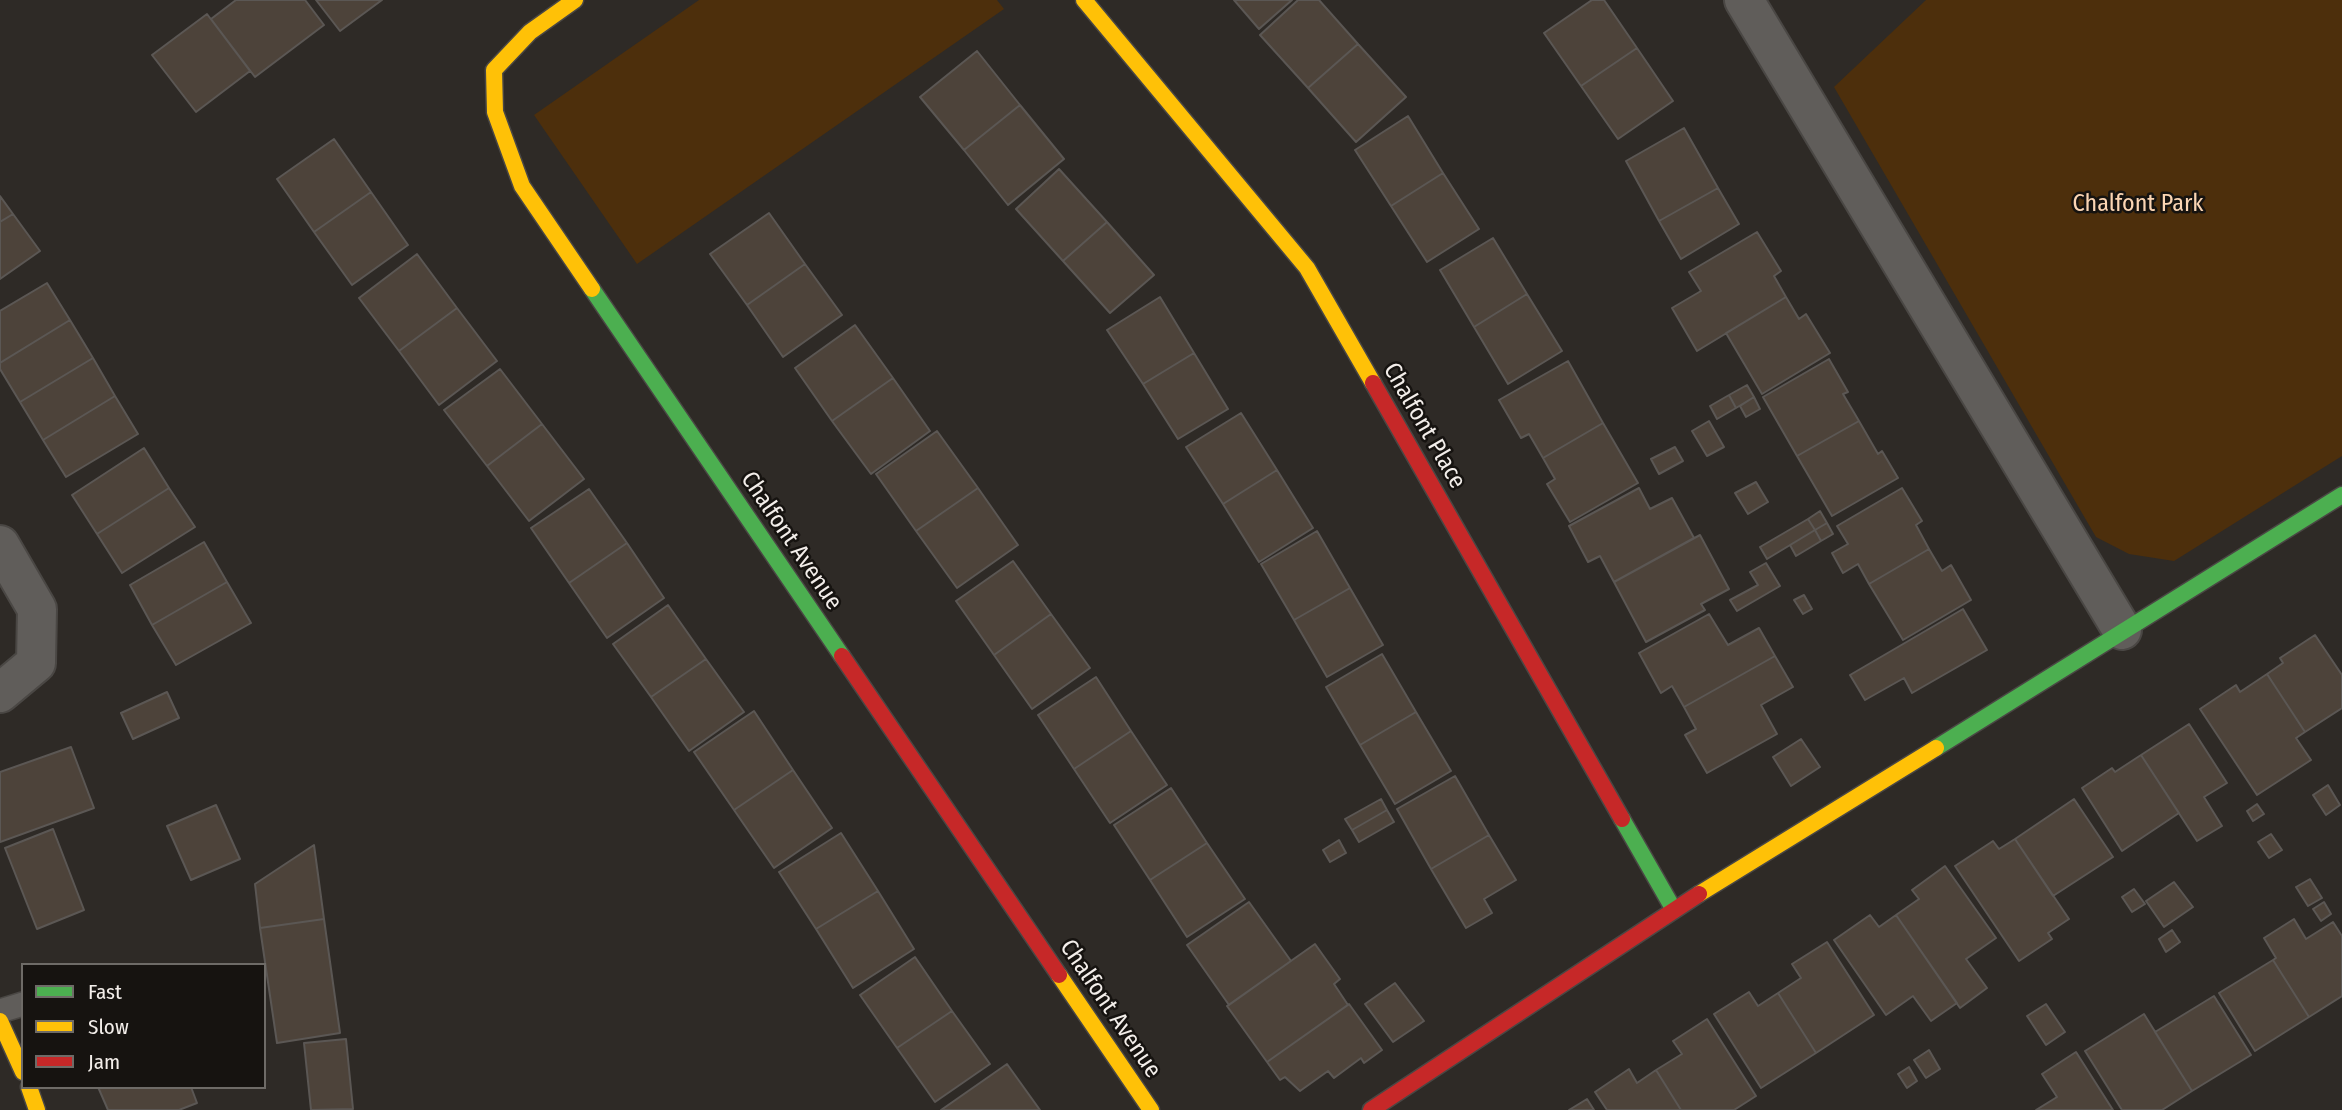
<!DOCTYPE html>
<style>
body{margin:0}
#map{position:relative;width:2342px;height:1110px;overflow:hidden;background:#2e2a26;font-family:"Fira Sans Condensed",sans-serif}
canvas{display:block}
.legend{position:absolute;left:21px;top:963px;width:245px;height:126px;box-sizing:border-box;background:#161310;border:2px solid #6e6b67;margin:0;padding:9px 12px;list-style:none;font-size:21px;color:#f3eeea}
.legend li{display:flex;align-items:center;gap:14px;height:35px}
.legend b{width:35px;border:2px solid #6e6b67}
</style>
<div id="map">
<canvas width="2342" height="1110"></canvas>
<ul class="legend">
<li><b style="height:9px;background:#4caf50"></b>Fast</li>
<li><b style="height:9px;background:#ffc107"></b>Slow</li>
<li><b style="height:9px;background:#c62828"></b>Jam</li>
</ul>
</div>
<script>
const g = document.querySelector('canvas').getContext('2d');
g.lineJoin = 'round';
function fillPath(path, color) { g.fillStyle = color; g.fill(path, 'evenodd'); }
function strokePath(path, color, width, dash) { g.strokeStyle = color; g.lineWidth = width; g.lineCap = dash ? 'butt' : 'round'; g.setLineDash(dash || []); g.stroke(path); }
function write(font, color, halo, rows, align = 'center') {
  g.font = font + ' "Fira Sans Condensed",sans-serif'; g.lineWidth = 5; g.setLineDash([]); g.textBaseline = 'middle'; g.strokeStyle = halo; g.fillStyle = color; for (const [text, x, y, turn = 0] of rows) {
    g.save(); g.translate(x, y); g.rotate((+turn || 0) * Math.PI / 180); g.textAlign = isNaN(turn) ? turn : align; if (halo) g.strokeText(text, 0, 0); g.fillText(text, 0, 0); g.restore();
  }
}
fillPath(new Path2D(`
 M699 0H997L1004 9 637 264 534 115Z
 M1926 0H2342V456L2174 561 2129 554 2096 537 1834 87Z`), '#4d2f0c');
const building = new Path2D(`
 M236 0H305L324 25 255 77 211 19Z
 M316 0H382L340 31Z
 M1234 0H1292L1259 29Z
 M1298 0H1319L1358 44 1308 88 1260 35Z
 M1592 0H1604L1637 48 1581 86 1544 33Z
 M207 14 250 71 196 112 152 55Z
 M1358 44 1406 97 1356 142 1308 88Z
 M1637 48 1673 101 1618 139 1581 86Z
 M977 51 1020 105 964 150 920 97Z
 M1020 105 1064 159 1008 205 964 150Z
 M1408 116 1443 173 1391 206 1355 150Z
 M1684 128 1718 188 1659 221 1626 161Z
 M334 139 371 192 314 232 277 179Z
 M1059 169 1107 222 1063 261 1016 209Z
 M1443 173 1479 229 1427 262 1391 206Z
 M1718 188 1739 224 1681 259 1659 221Z
 M371 192 408 245 352 285 314 232Z
 M0 196 13 214 0 222Z
 M769 213 805 264 747 305 710 254Z
 M13 214 40 251 0 279V222Z
 M1107 222 1154 275 1110 313 1063 261Z
 M1757 232 1781 271 1774 276 1786 297 1697 351 1672 308 1701 291 1689 272Z
 M1493 238 1527 294 1474 327 1440 270Z
 M417 254 457 308 399 351 359 298Z
 M805 264 842 315 783 357 747 305Z
 M47 283 70 320 0 363V311Z
 M1527 294 1562 351 1508 384 1474 327Z
 M1160 297 1194 353 1143 384 1107 330Z
 M1786 297 1799 319 1806 314 1830 353 1762 394 1726 333Z
 M457 308 497 361 439 405 399 351Z
 M70 320 93 358 20 402 0 369V363Z
 M855 325 893 378 832 421 795 368Z
 M1194 353 1228 409 1178 439 1143 384Z
 M93 358 115 396 43 440 20 402Z
 M1829 359 1848 392 1843 394 1859 421 1797 456 1763 397Z
 M1568 361 1603 423 1543 458 1529 434 1521 438 1499 400Z
 M500 369 542 424 487 466 444 410Z
 M893 378 930 431 871 474 832 421Z
 M1747 385 1754 397 1736 408 1729 395Z
 M1729 395 1736 408 1717 419 1710 406Z
 M115 396 138 434 66 477 43 440Z
 M1754 397 1760 409 1746 417 1740 406Z
 M1241 413 1277 470 1223 504 1186 447Z
 M1709 421 1724 447 1707 456 1692 431Z
 M1859 421 1878 454 1882 451 1898 478 1832 516 1797 456Z
 M1603 423 1638 483 1570 522 1547 484 1555 479 1543 458Z
 M542 424 584 479 529 521 487 466Z
 M937 431 978 488 916 531 876 474Z
 M1675 447 1683 461 1659 474 1651 459Z
 M144 448 169 488 97 534 72 495Z
 M1277 470 1313 528 1259 562 1223 504Z
 M1756 482 1768 502 1748 514 1735 493Z
 M169 488 195 527 122 573 97 534Z
 M978 488 1018 545 957 588 916 531Z
 M1639 488 1650 509 1672 498 1694 538 1614 582 1600 556 1588 562 1569 526Z
 M1902 488 1922 521 1916 525 1929 549 1869 584 1858 564 1843 573 1832 553 1848 544 1837 526Z
 M589 489 627 543 569 583 531 528Z
 M1820 511 1827 523 1815 530 1808 519Z
 M1808 519 1815 530 1767 559 1760 547Z
 M1827 523 1833 534 1821 541 1815 530Z
 M1815 530 1821 541 1796 556 1790 545Z
 M1317 531 1350 588 1294 620 1261 564Z
 M1700 535 1729 589 1701 604 1705 610 1646 642 1614 582Z
 M204 542 227 582 152 625 130 585Z
 M627 543 664 598 607 638 569 583Z
 M1929 549 1942 571 1951 565 1971 600 1903 640 1869 584Z
 M1013 561 1051 614 994 655 956 601Z
 M1766 563 1780 586 1737 611 1730 600 1758 585 1750 572Z
 M227 582 251 623 176 665 152 625Z
 M1350 588 1383 645 1327 677 1294 620Z
 M1804 595 1812 609 1803 614 1794 600Z
 M668 605 706 659 651 697 613 644Z
 M1963 609 1987 650 1912 693 1904 678 1865 700 1850 675Z
 M1051 614 1090 668 1032 709 994 655Z
 M1709 614 1728 645 1759 628 1775 656 1684 707 1672 686 1661 693 1639 653Z
 M2315 635 2342 675V708L2305 732 2267 674 2283 663 2280 658Z
 M1382 654 1416 712 1360 745 1326 687Z
 M1775 656 1793 687 1761 705 1777 734 1707 773 1685 735 1696 729 1684 707Z
 M706 659 744 712 689 751 651 697Z
 M2267 674 2305 732 2296 738 2311 760 2257 795 2200 709 2236 685 2240 692Z
 M1096 677 1131 731 1074 769 1038 715Z
 M167 692 179 718 133 739 121 713Z
 M754 711 793 770 734 810 694 752Z
 M1416 712 1451 771 1395 804 1360 745Z
 M2189 724 2227 783 2204 797 2222 826 2197 841 2141 755Z
 M1131 731 1167 785 1110 823 1074 769Z
 M1801 739 1820 767 1791 786 1773 757Z
 M71 747 94 808 0 842V772Z
 M2141 755 2179 813 2122 851 2082 788 2112 768 2115 772Z
 M793 770 832 828 774 868 734 810Z
 M1455 776 1489 835 1431 869 1397 809Z
 M2328 785 2340 805 2326 815 2313 795Z
 M1171 788 1207 843 1150 880 1114 825Z
 M1381 799 1387 810 1352 830 1345 819Z
 M2074 799 2113 857 2053 896 2015 839Z
 M2257 804 2264 814 2253 821 2247 811Z
 M216 805 240 859 191 880 167 826Z
 M1387 810 1394 822 1359 842 1352 830Z
 M53 829 84 910 37 929 5 848Z
 M841 833 878 891 816 929 779 872Z
 M2271 834 2282 850 2269 858 2258 842Z
 M1489 835 1516 880 1484 899 1492 913 1466 928 1431 869Z
 M2015 839 2069 919 2048 933 2052 939 2019 961 1955 866 1993 841 1999 849Z
 M1339 840 1346 853 1330 862 1323 850Z
 M1207 843 1245 899 1187 937 1150 880Z
 M314 845 324 919 260 928 255 884Z
 M1945 866 1996 938 1966 959 1987 988 1960 1008 1896 915 1919 899 1912 890Z
 M2310 879 2322 898 2308 906 2296 887Z
 M2174 882 2193 907 2164 927 2146 901Z
 M2134 889 2145 904 2132 912 2122 897Z
 M878 891 914 949 853 988 816 929Z
 M1249 902 1291 961 1229 1005 1187 945Z
 M2324 902 2331 914 2321 921 2313 909Z
 M1870 915 1879 927 1896 915 1957 1003 1931 1021 1913 996 1886 1015 1834 940Z
 M324 919 340 1033 277 1043 260 928Z
 M2294 919 2306 939 2333 922 2342 936V996L2309 1017 2273 960 2276 958 2264 938Z
 M2172 930 2180 942 2166 952 2159 939Z
 M1827 942 1874 1015 1816 1053 1778 993 1801 978 1792 964Z
 M1315 944 1340 979 1334 984 1348 1005 1267 1062 1227 1006Z
 M915 957 952 1011 897 1048 860 995Z
 M2273 960 2309 1017 2255 1051 2219 993Z
 M1395 983 1424 1021 1393 1042 1365 1004Z
 M1749 992 1758 1006 1778 993 1816 1053 1761 1088 1714 1014Z
 M2214 996 2251 1055 2192 1091 2155 1032Z
 M1349 1004 1382 1050 1364 1063 1361 1058 1334 1078 1328 1071 1300 1091 1285 1077 1280 1080 1267 1062Z
 M2046 1004 2065 1032 2046 1045 2027 1016Z
 M952 1011 990 1064 935 1102 897 1048Z
 M2144 1014 2192 1091 2162 1110H2122L2085 1051Z
 M1707 1019 1756 1096 1734 1110H1681L1656 1070 1682 1054 1673 1041Z
 M346 1039 353 1109 311 1110 304 1043Z
 M1929 1050 1940 1069 1926 1078 1914 1060Z
 M2076 1052 2113 1110H2036L2057 1097 2042 1074Z
 M1007 1064 1040 1110H941Z
 M1909 1067 1917 1081 1907 1088 1898 1074Z
 M1629 1069 1637 1083 1656 1070 1681 1110H1607L1595 1092Z
 M98 1087H191L197 1103 179 1110H108Z
 M1587 1099 1594 1110H1569Z`);
fillPath(building, '#4d433a');
strokePath(building, '#5b5754', 2);
const lane = new Path2D(`
 M0 1011 23 1004`);
const street = new Path2D(`
 M1744 0 2122 630
 M0 545 37 609 36 663 0 693`);
const fast = new Path2D(`
 M592 289 842 656
 M1936 748 2342 495
 M1622 819 1674 910`);
const slow = new Path2D(`
 M575 0 530 32 494 70 495 112 522 186 592 289
 M1084 0 1307 268 1373 383
 M1699 894 1936 748
 M1059 975 1151 1110
 M0 1021 23 1072
 M29 1087 37 1110`);
const jam = new Path2D(`
 M1373 383 1622 819
 M842 656 1059 975
 M1371 1110 1699 894`);
strokePath(lane, '#4a4744', 26);
strokePath(street, '#4a4744', 42);
strokePath(fast, '#4a4744', 19);
strokePath(slow, '#4a4744', 19);
strokePath(jam, '#4a4744', 19);
strokePath(lane, '#605d5a', 23);
strokePath(street, '#605d5a', 38);
strokePath(fast, '#4caf50', 16);
strokePath(slow, '#ffc107', 16);
strokePath(jam, '#c62828', 16);
write('24px', '#fbd5b3', '#161310', [
 ["Chalfont Park",2138,204]
]);
write('24px', '#f3eeea', '#161310', [
 ["Chalfont Place",1424,426,60],
 ["Chalfont Avenue",791,541,56],
 ["Chalfont Avenue",1110,1009,56]
]);
</script>
